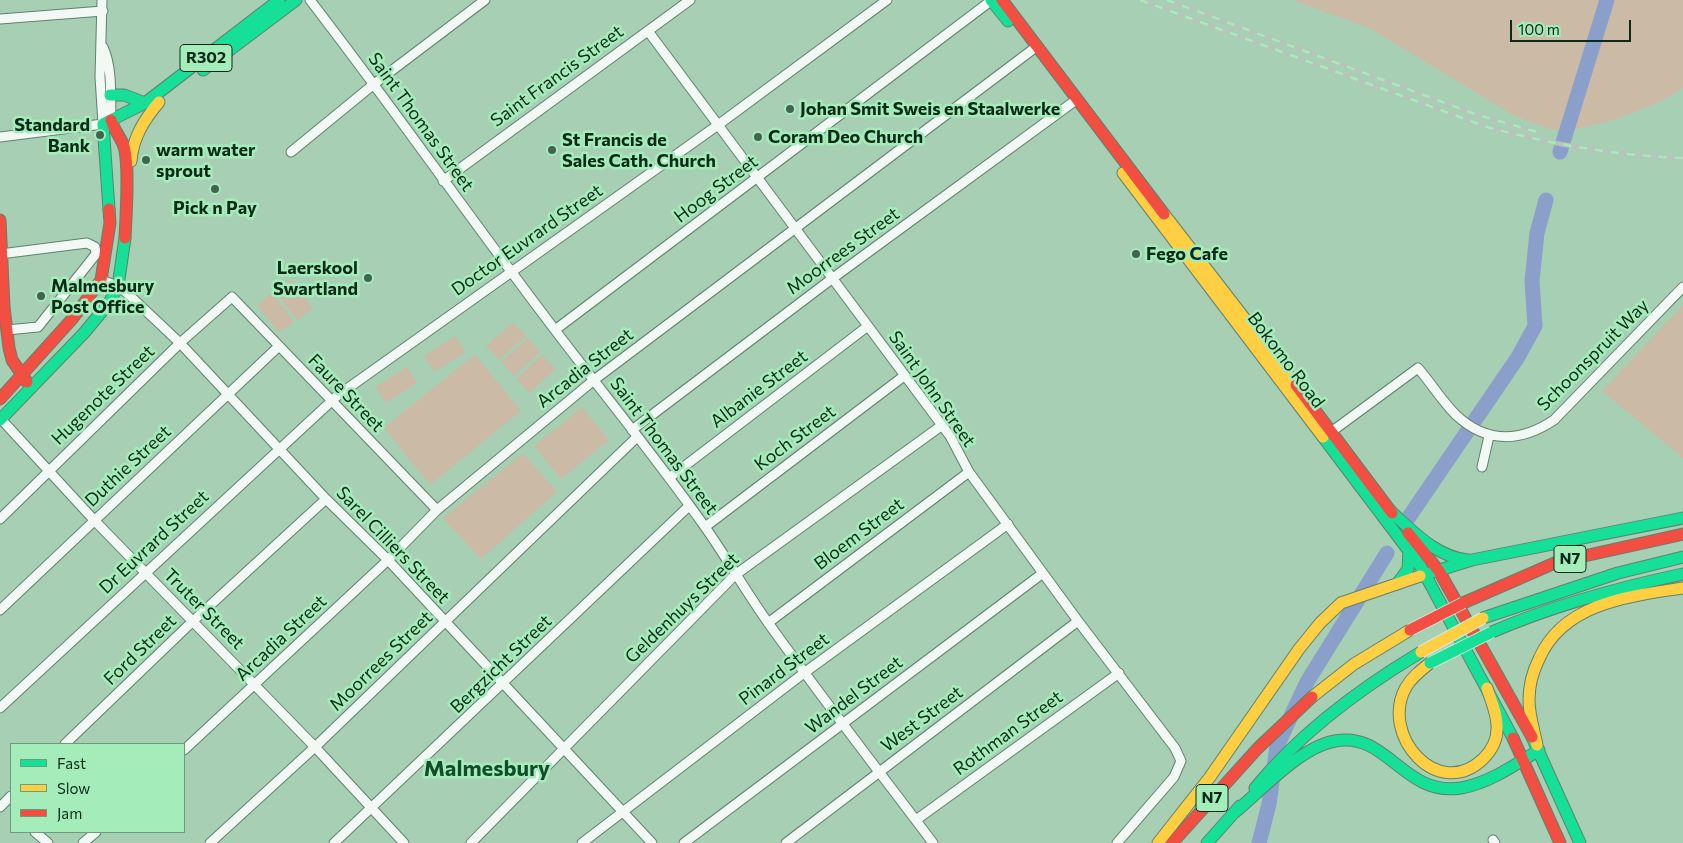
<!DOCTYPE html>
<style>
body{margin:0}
#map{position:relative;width:1683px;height:843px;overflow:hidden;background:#a7cfb4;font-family:Commissioner,sans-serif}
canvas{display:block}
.legend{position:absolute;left:10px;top:743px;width:175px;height:90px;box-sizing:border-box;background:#a4edbb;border:1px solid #679f7a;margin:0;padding:6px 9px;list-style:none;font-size:15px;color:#0c2a18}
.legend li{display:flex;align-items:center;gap:10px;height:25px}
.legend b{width:25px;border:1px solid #679f7a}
.scale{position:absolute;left:1510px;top:20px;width:121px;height:22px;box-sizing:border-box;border:2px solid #0c2a18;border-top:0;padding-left:6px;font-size:15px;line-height:18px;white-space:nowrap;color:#0c2a18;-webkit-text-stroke:4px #a4edbb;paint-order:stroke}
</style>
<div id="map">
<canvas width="1683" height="843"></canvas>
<ul class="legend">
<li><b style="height:6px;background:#16e098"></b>Fast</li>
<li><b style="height:6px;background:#ffcf43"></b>Slow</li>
<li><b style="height:6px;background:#f24e42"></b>Jam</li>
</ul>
<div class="scale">100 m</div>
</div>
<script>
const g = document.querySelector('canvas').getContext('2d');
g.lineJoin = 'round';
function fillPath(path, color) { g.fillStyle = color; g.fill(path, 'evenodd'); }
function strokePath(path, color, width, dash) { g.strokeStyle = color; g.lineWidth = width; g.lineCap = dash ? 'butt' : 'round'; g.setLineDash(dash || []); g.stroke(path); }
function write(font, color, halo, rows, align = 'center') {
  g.font = font + ' Commissioner,sans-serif'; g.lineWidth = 5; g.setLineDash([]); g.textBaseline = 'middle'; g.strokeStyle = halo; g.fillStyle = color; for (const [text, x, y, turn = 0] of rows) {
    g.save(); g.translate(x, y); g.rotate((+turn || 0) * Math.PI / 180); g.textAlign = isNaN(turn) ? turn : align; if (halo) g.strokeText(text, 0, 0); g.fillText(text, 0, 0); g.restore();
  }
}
fillPath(new Path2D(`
 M1293 0H1683V88L1664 100 1614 120 1568 131 1549 129 1513 115 1371 29Z
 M291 280 313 308 297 320 275 291Z
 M272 293 294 322 279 333 257 305Z
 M1683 305V458L1602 391Z
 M513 322 526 336 499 360 486 346Z
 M455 336 466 352 434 372 424 356Z
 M528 338 540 352 514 376 501 362Z
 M475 354 521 411 430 485 384 428Z
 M542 355 556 369 529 393 516 379Z
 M407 367 417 383 386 403 375 387Z
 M582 407 609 440 561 479 534 446Z
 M523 453 557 492 481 559 443 518Z`), '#cbbba6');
strokePath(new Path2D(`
 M1560 152 1607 0
 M1409 517 1518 357 1535 326 1532 281 1537 233 1546 200
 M1259 843 1269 804 1277 746 1307 682 1387 553`), '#8a9fc9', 15);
const street = new Path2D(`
 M310 0C394 109 472 221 555 330 605 396 658 460 705 527 727 558 746 592 769 624 822 698 878 770 933 843
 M0 19 103 11
 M648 31 950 436 969 472 1078 621 1175 748 1181 761 1174 777 1117 843
 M103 47C113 69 110 96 111 120
 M0 137 103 124 100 77 102 0
 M291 152 374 84 485 0
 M443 181 690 0
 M0 254 87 243 95 247 96 254 38 327 7 330
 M101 280 118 286 128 294 180 343 326 499 388 560 652 843
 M555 330 992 0
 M1 419 94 520 315 747 404 843
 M632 430 833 278 1076 100
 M1327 435 1418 368C1431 383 1442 401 1456 415 1487 444 1521 442 1554 420L1683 287
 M1482 467 1489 436
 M669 478 868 326
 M0 519 180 343 232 297 437 510
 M705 527 904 376
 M0 610 278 347
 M768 623 969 472
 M0 708 337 396 718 125 887 0
 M65 744 193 621 326 499
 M184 750 388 560 437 510 594 380 1036 47
 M0 807 11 796
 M916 820 1119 673
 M35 832 48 843
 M1493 840 1495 843
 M83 843 96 832
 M210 843 315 747 637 437
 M334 843 689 506
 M471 843 735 575 941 426
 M582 843 804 673 1008 524
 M684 843 1043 573
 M786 843 1078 621`);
const fast = new Path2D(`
 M991 0 1008 21
 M203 70 296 0
 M110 95H124L145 103
 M109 209 103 124 145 103 279 0
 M0 420 84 333 109 303 118 286 125 238
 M1323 437 1421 567 1513 738
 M1387 508C1411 529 1435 557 1468 560
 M1420 576 1472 560 1683 518
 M1397 584 1408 569 1409 551
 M1483 618 1618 573 1683 557
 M1492 632C1554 605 1617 588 1683 574
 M1532 737 1580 843
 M1255 788C1301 732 1359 689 1421 652
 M1234 813C1261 791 1300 747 1335 741 1388 731 1403 797 1461 788 1489 783 1515 765 1539 750
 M1207 843 1240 806`);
const slow = new Path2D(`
 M131 161C133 137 144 120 159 102
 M1123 173 1323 437
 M1164 214 1296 385
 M1430 663C1421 670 1412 677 1406 687 1379 735 1438 802 1483 759 1491 751 1497 741 1497 729 1498 715 1491 701 1487 688
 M1312 697 1354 664 1410 630
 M1537 745C1534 730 1529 715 1529 700 1529 686 1533 671 1539 659 1563 603 1629 596 1683 588
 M1158 843 1210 777 1299 649 1320 623 1341 603 1420 576`);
const jam = new Path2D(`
 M1002 0 1164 214
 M111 120C114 130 119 135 123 144 130 159 126 218 125 238
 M0 220 4 307 9 348 12 360 27 382
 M1296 385 1392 513
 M0 399 73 318 101 280 110 223 109 209
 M1408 533 1439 571 1532 737
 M1463 603 1557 562 1683 534
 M1513 738 1560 843
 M1172 843 1258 748 1312 697`);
strokePath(street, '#60816d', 11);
strokePath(fast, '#60816d', 13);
strokePath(slow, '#60816d', 13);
strokePath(jam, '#60816d', 13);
strokePath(street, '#f2f8f4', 9);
strokePath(fast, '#16e098', 11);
strokePath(slow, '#ffcf43', 11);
strokePath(jam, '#f24e42', 11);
const rail = new Path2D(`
 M1140 0 1487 127C1550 144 1618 156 1683 158
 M1167 0 1475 114 1537 132`);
strokePath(rail, '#b7c3bb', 4.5);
strokePath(rail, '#a4edbb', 2.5, [8]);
const fastBridge = new Path2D(`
 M1430 663 1492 632`);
const slowBridge = new Path2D(`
 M1421 652 1483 618`);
const jamBridge = new Path2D(`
 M1410 630 1463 603`);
strokePath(fastBridge, '#d7e9dd', 13, []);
strokePath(slowBridge, '#d7e9dd', 13, []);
strokePath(jamBridge, '#d7e9dd', 13, []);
strokePath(fastBridge, '#16e098', 11);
strokePath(slowBridge, '#ffcf43', 11);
strokePath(jamBridge, '#f24e42', 11);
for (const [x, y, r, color] of [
 [790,109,5,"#42644f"],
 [100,135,5,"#42644f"],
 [758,137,5,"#42644f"],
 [552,150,5,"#42644f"],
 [146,160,5,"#42644f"],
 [215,189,5,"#42644f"],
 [1136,254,5,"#42644f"],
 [368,278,5,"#42644f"],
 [41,296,5,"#42644f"]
]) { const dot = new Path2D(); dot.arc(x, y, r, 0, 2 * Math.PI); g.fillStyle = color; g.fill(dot); strokePath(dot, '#a4edbb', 2); }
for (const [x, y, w] of [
 [206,58,52],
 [1570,559,32],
 [1212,798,32]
]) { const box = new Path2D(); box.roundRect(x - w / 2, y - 13.5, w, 27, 4); g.fillStyle = '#a4edbb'; g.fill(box); strokePath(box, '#0c2a18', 1); }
write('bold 16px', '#0c2a18', null, [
 ["R302",206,58],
 ["N7",1570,559],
 ["N7",1212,798]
]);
write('18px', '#0c2a18', '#a4edbb', [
 ["Saint Francis Street",557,76,-36],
 ["Saint Thomas Street",421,122,54],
 ["Hoog Street",716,189,-37],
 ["Doctor Euvrard Street",527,240,-35],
 ["Moorrees Street",843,251,-36],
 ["Schoonspruit Way",1593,355,-45],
 ["Bokomo Road",1286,360,53],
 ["Arcadia Street",585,368,-38],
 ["Albanie Street",759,389,-37],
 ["Saint John Street",932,389,55],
 ["Faure Street",346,393,46],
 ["Hugenote Street",103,395,-44],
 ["Koch Street",795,438,-37],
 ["Saint Thomas Street",664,446,53],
 ["Duthie Street",128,466,-43],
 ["Bloem Street",859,534,-37],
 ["Dr Euvrard Street",154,542,-43],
 ["Sarel Cilliers Street",393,545,46],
 ["Geldenhuys Street",682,608,-44],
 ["Truter Street",204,609,45],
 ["Arcadia Street",281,638,-43],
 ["Ford Street",140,650,-44],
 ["Moorrees Street",381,661,-44],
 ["Bergzicht Street",501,664,-44],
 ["Pinard Street",784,669,-37],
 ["Wandel Street",854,695,-37],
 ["West Street",922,719,-37],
 ["Rothman Street",1008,733,-36]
]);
write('bold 18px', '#0c2a18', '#a4edbb', [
 ["Johan Smit Sweis en Staalwerke",800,109],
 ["Standard",90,125,"right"],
 ["Bank",90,146,"right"],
 ["Coram Deo Church",768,137],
 ["St Francis de",562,140],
 ["Sales Cath. Church",562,161],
 ["warm water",156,150],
 ["sprout",156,171],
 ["Pick n Pay",215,208,"center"],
 ["Fego Cafe",1146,254],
 ["Laerskool",358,268,"right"],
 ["Swartland",358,289,"right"],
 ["Malmesbury",51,286],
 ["Post Office",51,307]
], 'left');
write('bold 22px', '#134b2b', '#a4edbb', [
 ["Malmesbury",487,769]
]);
</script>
